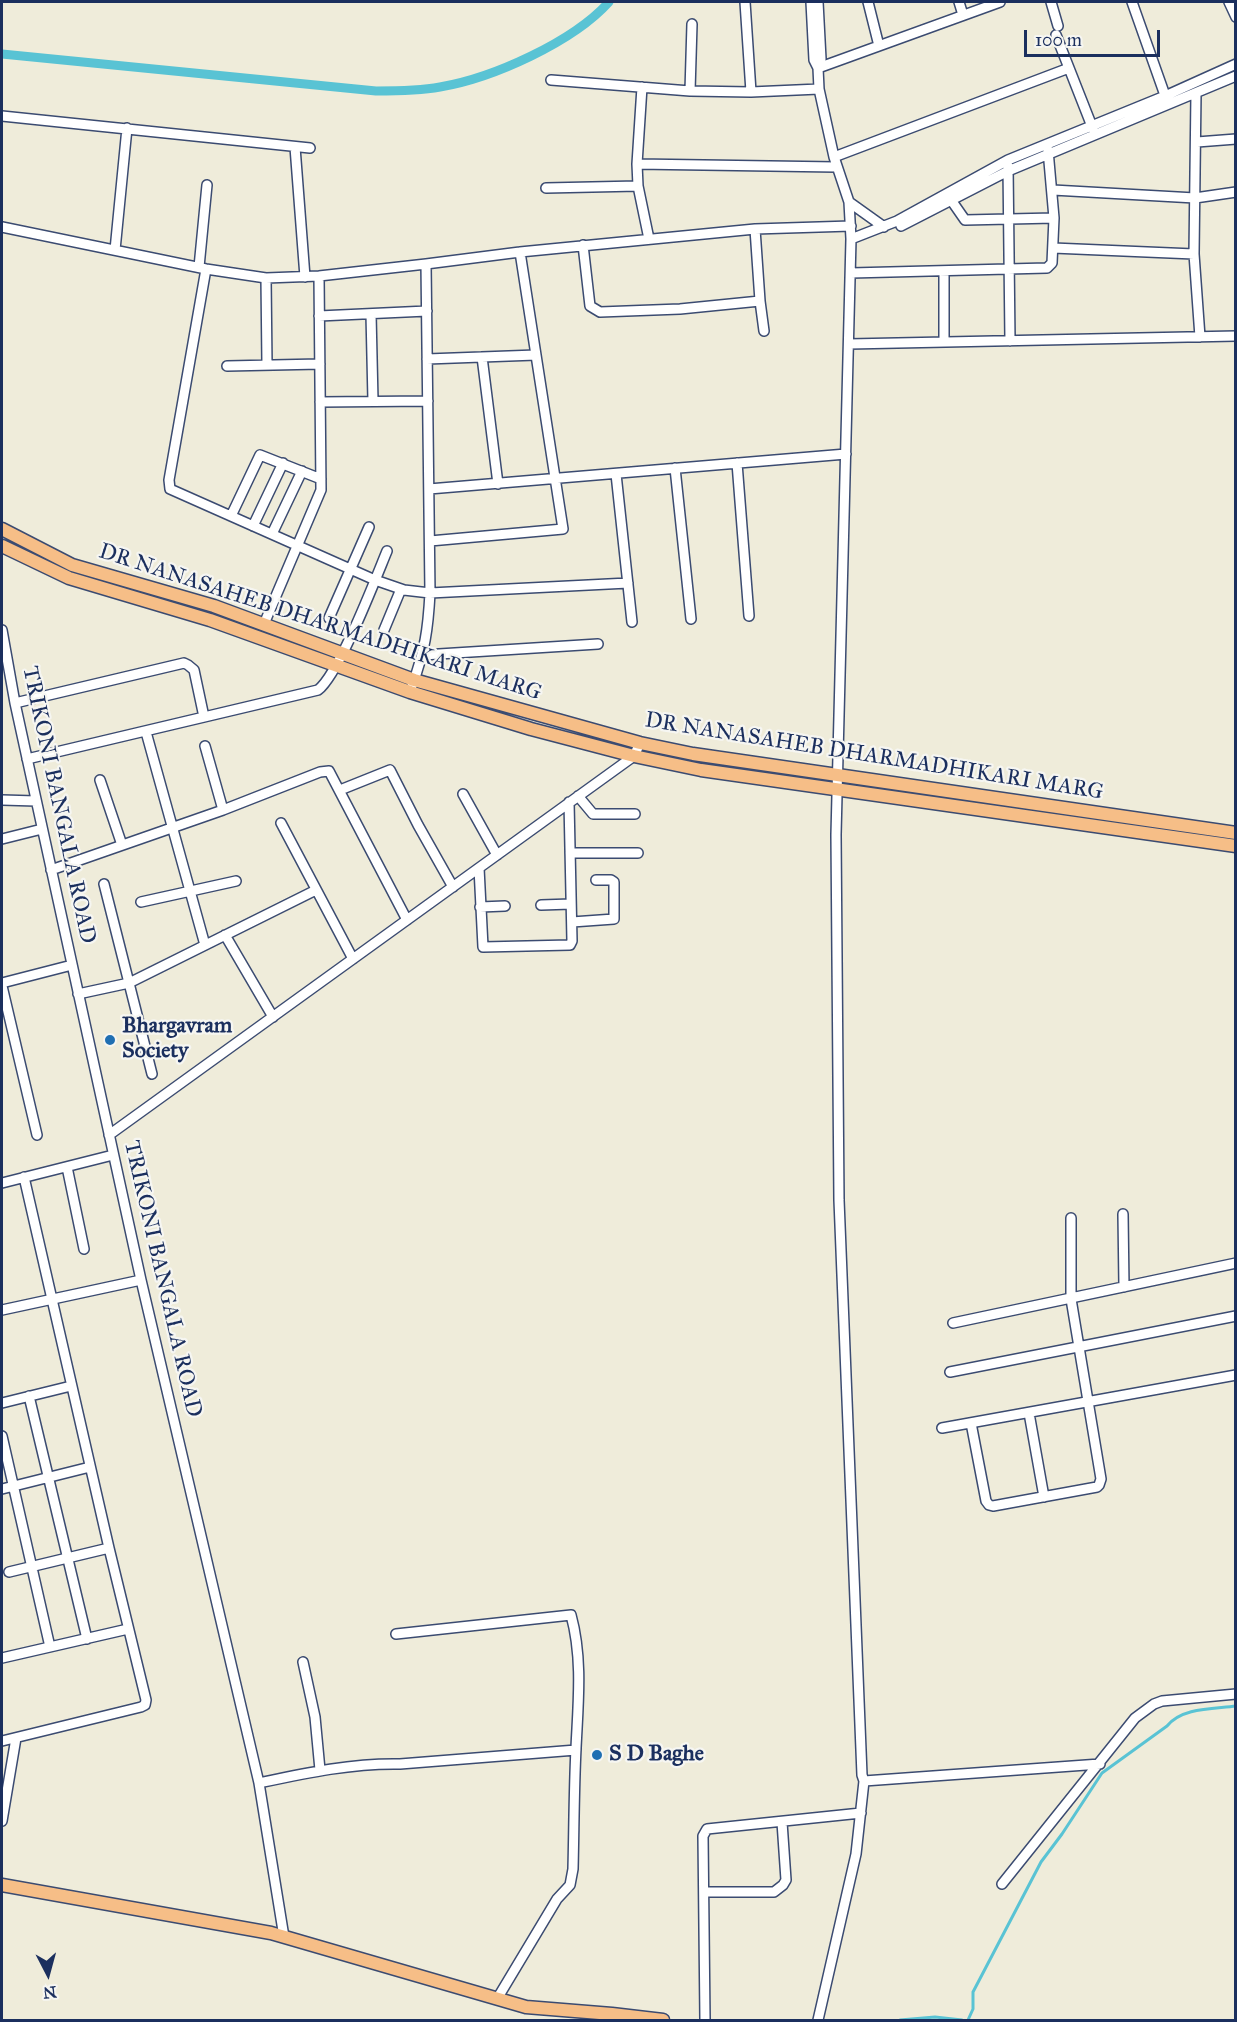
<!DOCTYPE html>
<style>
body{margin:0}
#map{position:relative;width:1237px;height:2022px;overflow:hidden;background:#efecda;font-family:"IM FELL Great Primer",serif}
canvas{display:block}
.frame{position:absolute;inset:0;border:3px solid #1b2f5e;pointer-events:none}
.north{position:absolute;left:18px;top:1944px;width:60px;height:60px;-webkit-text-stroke:4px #f6f6f2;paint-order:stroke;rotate:174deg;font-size:16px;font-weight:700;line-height:24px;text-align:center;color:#1b2f5e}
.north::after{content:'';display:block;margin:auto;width:21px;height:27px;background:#1b2f5e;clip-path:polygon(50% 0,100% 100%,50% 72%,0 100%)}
.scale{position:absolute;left:1024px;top:30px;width:136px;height:27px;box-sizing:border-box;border:3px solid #1b2f5e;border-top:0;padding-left:8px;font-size:18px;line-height:21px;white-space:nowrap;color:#1b2f5e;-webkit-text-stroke:4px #f6f6f2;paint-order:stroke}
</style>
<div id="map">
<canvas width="1237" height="2022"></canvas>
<div class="frame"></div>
<div class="north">N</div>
<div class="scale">100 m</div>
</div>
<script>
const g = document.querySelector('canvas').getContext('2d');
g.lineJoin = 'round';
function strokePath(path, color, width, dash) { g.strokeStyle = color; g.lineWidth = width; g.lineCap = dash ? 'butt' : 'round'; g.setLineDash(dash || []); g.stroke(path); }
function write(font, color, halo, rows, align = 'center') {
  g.font = font + ' "IM FELL Great Primer",serif'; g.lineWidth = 4.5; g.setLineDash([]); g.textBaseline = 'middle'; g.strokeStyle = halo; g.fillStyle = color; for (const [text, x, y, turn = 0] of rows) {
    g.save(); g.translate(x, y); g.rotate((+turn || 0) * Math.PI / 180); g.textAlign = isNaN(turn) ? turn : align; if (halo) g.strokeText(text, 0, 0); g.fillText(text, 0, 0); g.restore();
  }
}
strokePath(new Path2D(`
 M900 2020 935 2017 962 2020
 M968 2020 973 2009V1992L1041 1862 1062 1834 1102 1773 1167 1726C1182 1707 1214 1709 1236 1706`), '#59c3d4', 3);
strokePath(new Path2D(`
 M2 54 376 91C397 91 418 91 440 87 493 78 573 42 609 2`), '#59c3d4', 9);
const minor = new Path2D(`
 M745 2 751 92
 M811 2 814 60 818 68 819 89 834 157 849 202 851 239 836 835 839 1200 862 1775 864 1781 856 1854 818 2020
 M868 2 879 46
 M959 2 963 15
 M1051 2 1058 26
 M1132 2 1167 101
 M1229 2 1236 17
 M1056 35 1093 129
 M818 68 1000 2
 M818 68 821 59 818 2
 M551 80 690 91 751 92 819 89
 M690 91 692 24
 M1196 93 1194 254 1200 337
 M2 116 310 148
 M1197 142 1236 139
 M295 147 305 277
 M834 157 1069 68
 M637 164 642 87
 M1008 166 1010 341
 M546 188 638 186
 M1053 190 1195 198 1236 192
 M949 197 965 220 1054 218
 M849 202 884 227
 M901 226 1008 171 1236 76
 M2 227 206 269 266 278 319 276 426 264 520 252 755 229 851 226
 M649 239 638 186 637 164 836 167
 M851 239 897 221 1008 160 1165 96 1236 64
 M583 245 590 306 600 312 680 309 760 301 755 229
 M1053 248 1194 254
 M115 250 127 128
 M199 267 207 185
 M206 269 169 480 170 489 375 580 404 590 430 593 628 583
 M944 271V341
 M851 273 1047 268 1052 263 1054 218 1048 150
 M266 278 267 365
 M760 301 764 331
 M371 314 373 401
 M319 316 427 311
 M849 344 1236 336
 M482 357 498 484
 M427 359 536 355
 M227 366 320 364
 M320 402 428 401
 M737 463 749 616
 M675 468 691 619
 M616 474 632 622
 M429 489 846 454
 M231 516 260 455 321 479
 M253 526 283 463
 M272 534 302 471
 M430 541 563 529 520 252
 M329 618 369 527
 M264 624 321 490 319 276
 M2 630 15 703 141 1280 259 1783 284 1937
 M384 630 401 589
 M423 655 598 644
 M412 686C425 650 428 630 430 593L426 264
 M15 703 184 663 188 665 194 670 204 717
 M146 732 205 945
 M205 746 223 810
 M27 759 318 690C339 674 375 580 387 551
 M100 780 122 845
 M340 790 390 770 418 825 453 887
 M463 794 497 855
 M578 796 593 814H635
 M2 800 36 801
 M281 823 353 959
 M2 839 42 829
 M570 853H638
 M479 868 483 947 570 945 572 941 569 802
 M51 870 223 810 320 772 329 771 407 920
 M104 884 152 1074
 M141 902 236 881
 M541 905 571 904
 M480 907 505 906
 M572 922 614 919V882L611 880H596
 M225 935 273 1017
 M2 983 72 965
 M2 986 37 1135
 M78 994 129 983 316 890
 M109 1135 634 756 640 743
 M67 1167 84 1249
 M2 1183 113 1155
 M1123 1214 1124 1287
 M2 1310 141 1280
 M953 1323 1236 1263
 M950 1372 1236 1316
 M29 1396 87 1639
 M2 1403 71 1386
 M1029 1413 1044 1497
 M971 1423 986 1501 989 1505 993 1506 1097 1487 1099 1485 1101 1479 1071 1299V1218
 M942 1428 1236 1375
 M2 1436 50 1647
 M2 1489 90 1467
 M9 1572 109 1548
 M396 1634 571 1615C583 1659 578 1704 576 1748 574 1789 574 1829 573 1869L570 1885 557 1899 497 1999
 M2 1658 128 1629
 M303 1662 315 1717 320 1770
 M2 1741 141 1707 145 1705 146 1700 109 1548 24 1177
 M864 1781 1100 1764
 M259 1783C306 1773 352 1763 400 1764L576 1750
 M2 1821 16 1738
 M1002 1884 1135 1718 1154 1704 1162 1701 1236 1694
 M704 1892H774L783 1885 786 1880 782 1822
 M705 2020 703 1836 707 1829 861 1813`);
const major = new Path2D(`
 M2 529 72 565 214 606 414 680 640 743 693 754 1236 833
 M2 546 69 578 210 620 410 692 531 729 634 756 701 770 1236 846
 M2 1885 271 1933 526 2007 612 2014 663 2020`);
strokePath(minor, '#3b4b71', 12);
strokePath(major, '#3b4b71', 15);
strokePath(minor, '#fff', 9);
strokePath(major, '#f6be87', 12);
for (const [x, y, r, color] of [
 [110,1040,6,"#1f6fb2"],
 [597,1755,6,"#1f6fb2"]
]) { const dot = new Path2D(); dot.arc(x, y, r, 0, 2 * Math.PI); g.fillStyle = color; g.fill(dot); strokePath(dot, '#f6f6f2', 2); }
write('22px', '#1b2f5e', '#f6f6f2', [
 ["DR NANASAHEB DHARMADHIKARI MARG",320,623,18],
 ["DR NANASAHEB DHARMADHIKARI MARG",874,757,9],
 ["TRIKONI BANGALA ROAD",58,805,78],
 ["TRIKONI BANGALA ROAD",162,1279,77]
]);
write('bold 22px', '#1b2f5e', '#f6f6f2', [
 ["Bhargavram",122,1027],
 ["Society",122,1052],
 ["S D Baghe",609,1755]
], 'left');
</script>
